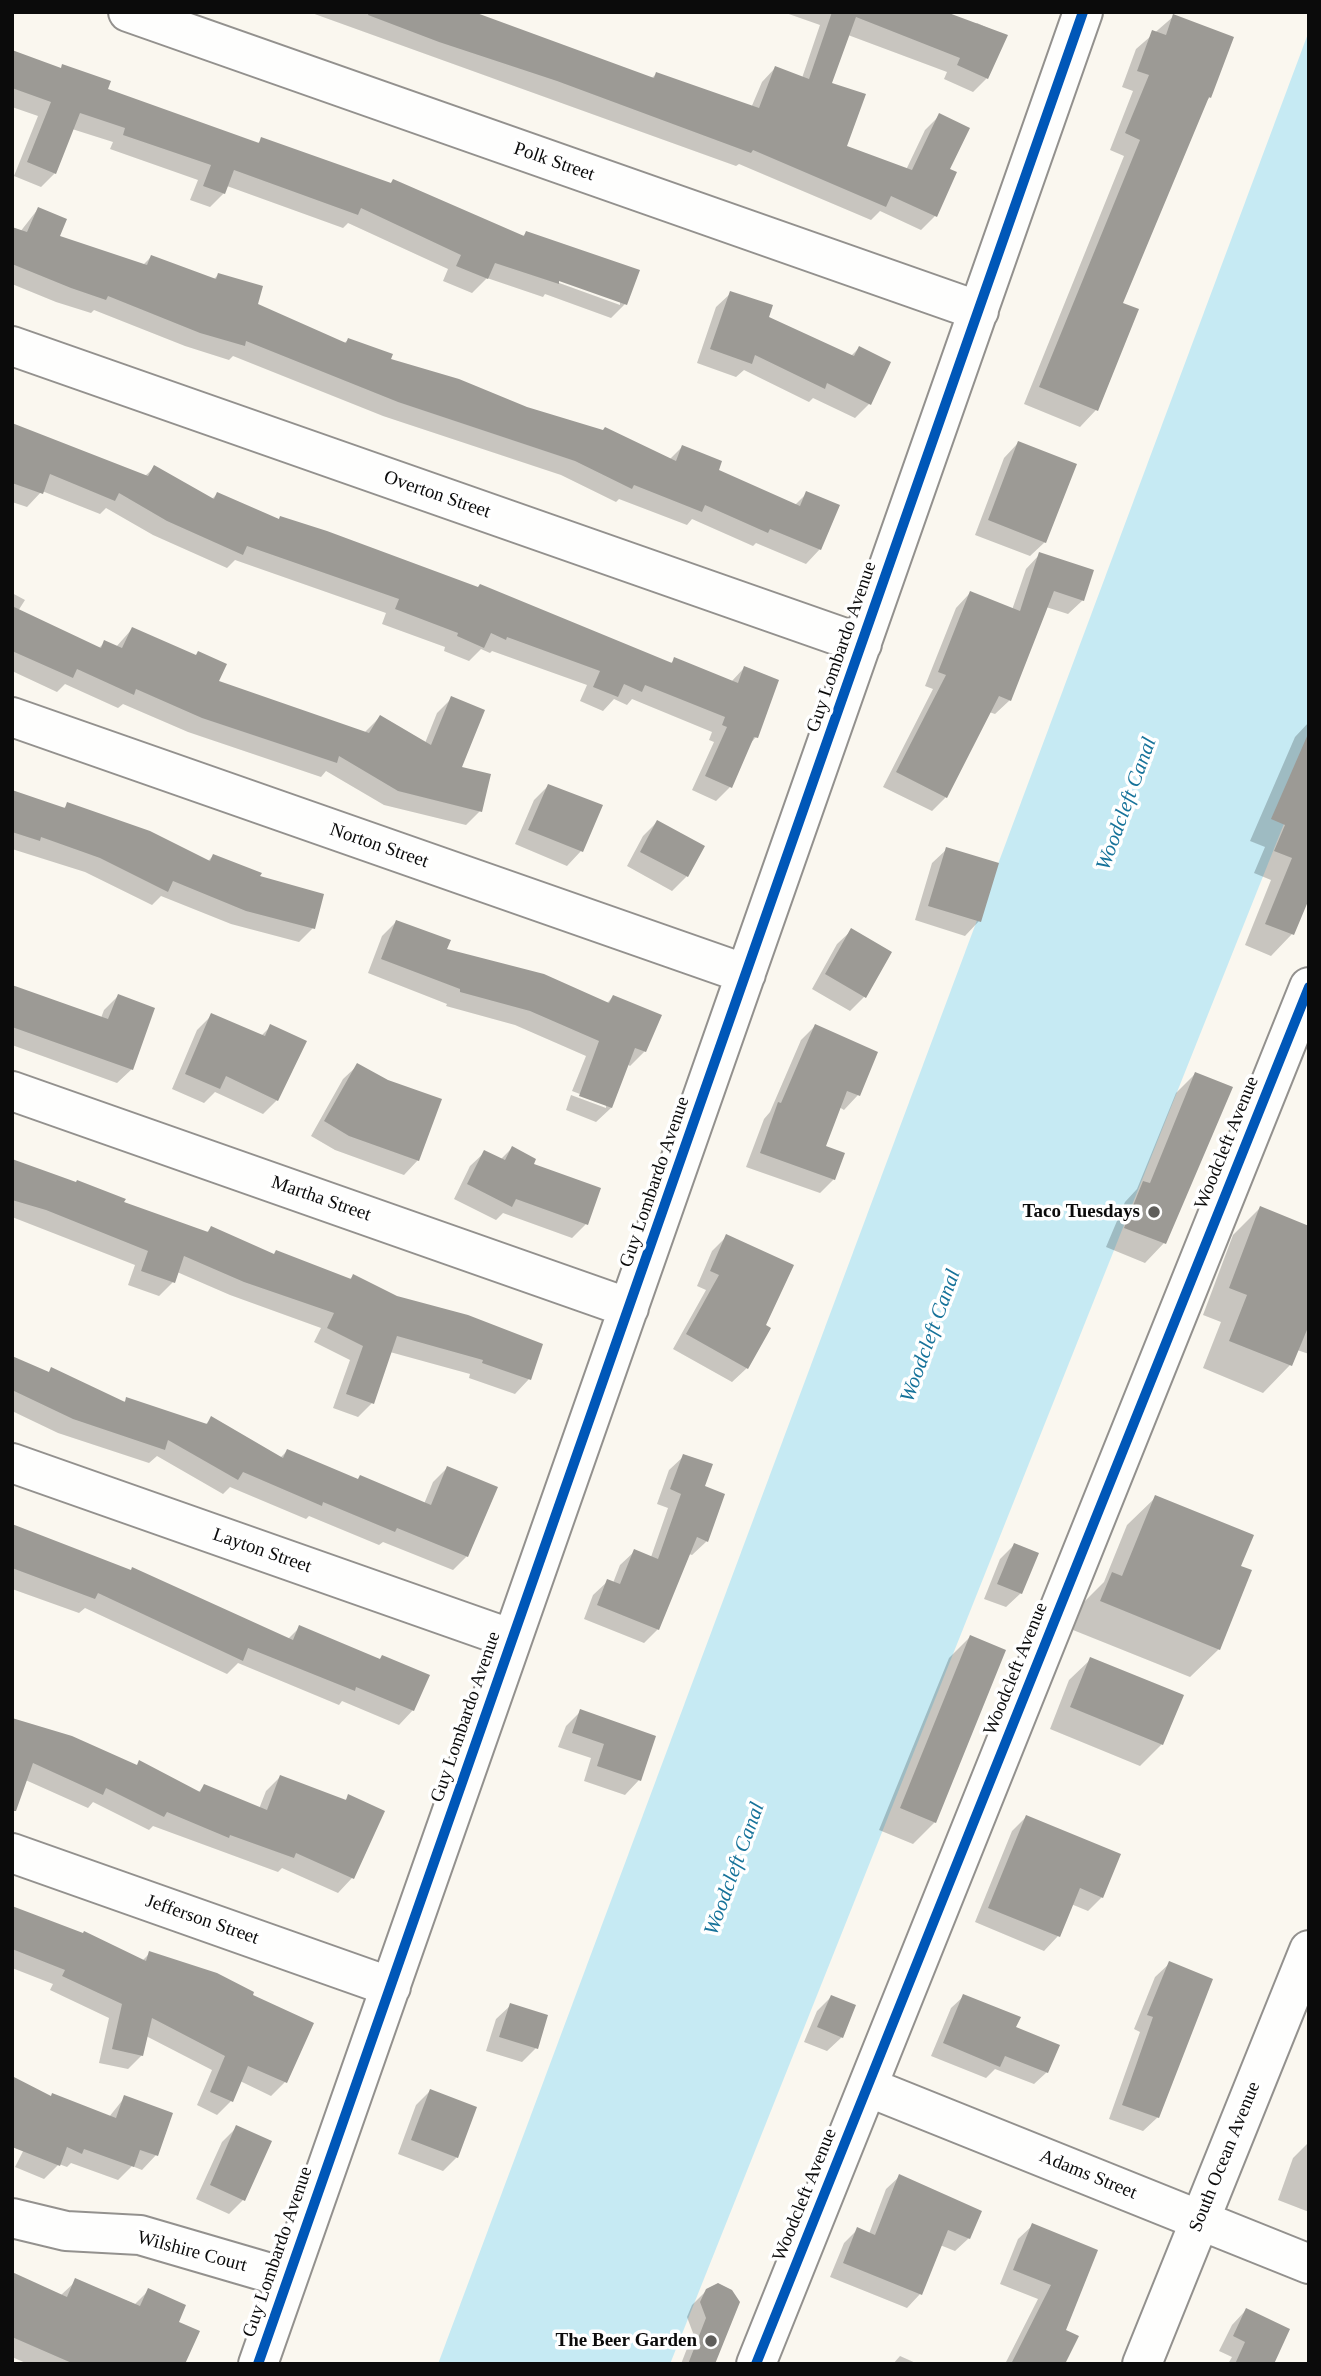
<!DOCTYPE html>
<style>
body{margin:0}
#map{position:relative;width:1321px;height:2376px;overflow:hidden;background:#faf7ef;font-family:"Times New Roman",serif}
canvas{display:block}
.frame{position:absolute;inset:0;border:14px solid #0b0b0b;pointer-events:none}
</style>
<div id="map">
<canvas width="1321" height="2376"></canvas>
<div class="frame"></div>
</div>
<script>
const g = document.querySelector('canvas').getContext('2d');
g.lineJoin = 'round';
function fillPath(path, color) { g.fillStyle = color; g.fill(path, 'evenodd'); }
function strokePath(path, color, width, dash) { g.strokeStyle = color; g.lineWidth = width; g.lineCap = dash ? 'butt' : 'round'; g.setLineDash(dash || []); g.stroke(path); }
function write(font, color, halo, rows, align = 'center') {
  g.font = font + ' "Times New Roman",serif'; g.lineWidth = 7; g.setLineDash([]); g.textBaseline = 'middle'; g.strokeStyle = halo; g.fillStyle = color; for (const [text, x, y, turn = 0] of rows) {
    g.save(); g.translate(x, y); g.rotate((+turn || 0) * Math.PI / 180); g.textAlign = isNaN(turn) ? turn : align; if (halo) g.strokeText(text, 0, 0); g.fillText(text, 0, 0); g.restore();
  }
}
fillPath(new Path2D(`
 M1309 31V761L670 2364H438Z`), '#c6eaf3');
fillPath(new Path2D(`
 M309 12H469L651 79 656 74 751 108 762 82 775 68 802 78 820 25 783 12H938L974 25 977 23 1006 36 987 78 973 92 944 79 947 72 848 35 830 84 845 147 906 170 925 130 939 116 948 170 935 216 921 230 880 211 871 220 739 164 736 166Z
 M1174 16 1210 97 1204 103 1120 304 1136 310 1096 410 1080 427 1024 404 1124 156 1110 150 1133 91 1122 87 1136 49Z
 M12 52 105 90 257 144 262 139 390 184 393 181 522 237 526 233 625 304 611 318 545 294 543 297 487 278 472 293 443 281 448 269 348 223 343 228 227 186 224 193 210 207 190 200 198 180 110 149 113 142 72 129 55 173 41 187 14 176 38 116 12 107ZM552 276 620 301V305L551 280Z
 M38 209 57 237 143 265 151 257 213 280 218 275 255 305 343 344 348 340 389 360 669 460 682 447 717 470 795 505 807 493 820 549 806 564 756 543 753 546 692 519 687 525 619 499 616 502 561 475 383 416 233 356 229 360 185 346 94 310 91 313 56 302 12 284V229L20 232Z
 M731 293 767 317 851 356 859 348 869 404 855 418 813 398 809 402 744 370 736 377 697 363 716 307Z
 M12 424 145 476 155 467 211 500 217 494 278 521 670 664 675 659 731 682 744 668 756 737 749 745 730 787 716 801 692 790 714 742 709 740 712 732 632 699 627 705 614 699 603 711 580 701 587 685 492 651 490 653 481 649 469 661 444 651 445 647 382 624 386 613 235 560 227 568 153 535 106 508 100 514 42 491 27 507 12 502Z
 M1018 443 1045 542 1030 556 975 535 1004 458Z
 M1040 554 1083 600 1068 614 1046 607 1010 700 995 714 989 712 946 797 932 811 883 787 933 689 925 686 956 608 970 593 1012 610 1026 569Z
 M12 593 25 600 18 611 98 649 105 642 116 647 132 629 217 682 364 733 380 717 425 743 437 713 452 698 460 768 480 811 466 825 384 805 326 771 321 777 188 732 123 704 118 708 65 684 57 692 12 671Z
 M1309 722V895L1292 934 1271 956 1245 945 1271 880 1254 873 1265 847 1250 841 1295 737Z
 M548 786 581 851 567 866 515 844 534 800Z
 M12 792 63 809 68 804 207 862 213 856 313 928 299 942 231 924 161 896 152 905 85 872 12 849Z
 M657 822 703 847 687 876 672 891 627 866 643 836Z
 M947 849 979 921 965 936 915 920 932 863Z
 M396 922 445 950 606 1004 613 997 645 1051 630 1066 627 1064 611 1108 596 1122 566 1110 571 1095 606 1108V1104L572 1091 586 1056 515 1025 446 1006 447 1004 368 973 382 936Z
 M852 930 864 997 850 1011 812 989 837 944Z
 M12 987 101 1018 104 1010 118 996 132 1069 117 1083 12 1045Z
 M212 1015 261 1036 271 1026 277 1100 263 1114 215 1092 204 1103 172 1089 197 1030Z
 M815 1026 858 1095 844 1110 839 1107 824 1147 834 1179 820 1193 746 1167 764 1119 770 1112 801 1040Z
 M358 1065 418 1160 404 1175 335 1150 311 1136 343 1079Z
 M1195 1074 1230 1088 1164 1243 1145 1263 1106 1247 1125 1202 1137 1189 1176 1093Z
 M512 1148 586 1224 572 1238 503 1213 496 1220 454 1199 470 1166 485 1152 500 1160Z
 M12 1161 206 1233 211 1228 273 1255 349 1280 353 1276 396 1297 541 1345 529 1379 515 1394 469 1378 470 1374 390 1352 372 1403 358 1417 333 1408 350 1360 314 1342 321 1328 230 1295 177 1272 173 1282 159 1296 128 1285 135 1265 12 1217Z
 M1260 1208 1309 1228V1354L1297 1350 1290 1365 1263 1393 1203 1368 1221 1322 1203 1315 1233 1235Z
 M727 1236 747 1368 732 1382 673 1349 706 1290 697 1286 712 1251Z
 M12 1358 47 1374 52 1369 123 1403 127 1399 205 1425 212 1418 280 1458 287 1451 357 1481 424 1504 433 1482 447 1468 467 1556 453 1570 383 1542 379 1545 309 1516 306 1519 230 1487 223 1494 157 1456 149 1463 58 1433 12 1411Z
 M684 1456 703 1487 707 1541 692 1555 689 1554 658 1629 644 1643 584 1619 593 1595 608 1581 613 1583 620 1565 635 1551 651 1557 668 1508 657 1504 669 1470Z
 M1156 1497 1219 1649 1190 1677 1073 1630 1084 1602 1104 1582 1127 1525Z
 M12 1526 130 1572 288 1639 300 1627 379 1660 382 1657 413 1710 399 1725 342 1701 339 1705 238 1663 227 1674 85 1608 79 1613 12 1589Z
 M1014 1545 1021 1593 1006 1607 984 1599 1000 1559Z
 M970 1637 935 1822 913 1844 879 1830 949 1658Z
 M1091 1659 1162 1744 1140 1766 1050 1729 1069 1680Z
 M580 1712 654 1737 639 1780 625 1795 584 1781 591 1758 558 1747 566 1726Z
 M12 1719 198 1793 204 1786 259 1809 266 1791 280 1777 344 1801 349 1797 383 1812 352 1878 338 1893 282 1868 278 1872 153 1826 149 1830 93 1802 88 1808 21 1778Z
 M1026 1817 1102 1897 1088 1911 1071 1904 1058 1936 1044 1951 975 1922 1012 1831Z
 M12 1913 142 1961 150 1953 312 2024 285 2082 271 2096 240 2081 231 2101 217 2115 197 2105 212 2070 146 2036 142 2055 128 2069 99 2063 109 2018 50 1990 53 1984 12 1968Z
 M1170 1963 1158 2117 1143 2131 1109 2119 1140 2032 1134 2029 1155 1977Z
 M964 1996 1014 2028 1047 2072 1034 2084 995 2069 986 2078 931 2056 951 2008Z
 M831 1997 842 2037 827 2051 804 2042 817 2011Z
 M511 2005 536 2048 522 2062 486 2051 496 2019Z
 M430 2091 457 2157 443 2171 398 2154 416 2105Z
 M125 2097 156 2155 142 2170 132 2166 118 2180 71 2163 67 2167 59 2164 44 2179 15 2167 50 2098 109 2117Z
 M237 2127 243 2200 229 2214 196 2199 222 2142Z
 M1307 2144H1309V2212L1278 2200 1293 2158Z
 M900 2176 936 2191 935 2194 969 2238 955 2251 940 2245 920 2294 907 2308 830 2277 844 2243 858 2229 869 2234 886 2189Z
 M1033 2225 1096 2251 1064 2330 1063 2364H1005L1038 2299 1000 2284 1018 2239Z
 M12 2274 61 2295 76 2281 135 2304 149 2290 176 2323 181 2364H28L12 2357Z
 M707 2290 713 2364H681L693 2333 687 2317 692 2305Z
 M1246 2310 1272 2364H1228L1232 2357 1219 2351 1232 2325Z
 M900 2356 918 2364H893Z`), '#0003');
fillPath(new Path2D(`
 M369 12H474L654 78 656 72 759 108 775 66 809 79 832 12H946L1008 35 988 79 957 65 960 58 856 17 832 83 866 94 847 146 912 170 939 113 970 128 950 169 957 172 937 217 891 196 886 207 753 150 751 153 557 81 439 42 368 15Z
 M1173 14 1234 37 1211 98 1209 97 1123 303 1139 309 1098 411 1039 387 1140 140 1125 133 1149 75 1137 71 1152 30 1166 35Z
 M12 50 61 68 62 64 111 81 108 89 259 143 261 137 391 183 393 179 524 236 526 231 640 270 627 305 559 281V284L495 263 488 279 456 266 461 255 361 208 358 215 234 170 225 194 203 186 211 165 123 135 125 128 80 113 56 174 27 162 51 102 12 88Z
 M38 207 67 219 60 236 147 265 151 255 216 279 218 273 263 286 258 304 346 343 348 338 393 354 391 359 459 379 527 407 603 430 605 427 676 461 682 445 722 461 719 470 800 506 806 491 840 505 821 550 770 529 768 533 705 505 702 512 634 485 632 489 575 461 398 402 246 341 245 346 200 333 108 296 106 300 71 288 12 264V227L27 232Z
 M730 291 773 305 769 317 854 356 859 346 891 362 871 405 827 383 825 389 755 355 752 364 710 349Z
 M12 423 148 476 154 465 214 499 217 492 279 519 280 516 327 531 478 587 480 584 672 663 674 657 738 683 744 666 779 680 758 738 754 737 732 788 705 776 727 727 722 725 725 717 645 685 642 692 624 684 618 697 593 687 600 671 507 637 506 640 491 633 484 648 457 636 458 633 395 609 399 599 247 546 243 555 167 521 119 493 115 501 50 474 43 494 12 483Z
 M1018 441 1077 464 1046 543 988 520Z
 M1039 552 1094 570 1084 601 1054 591 1011 701 999 696 947 798 896 772 946 675 938 672 970 591 1020 611Z
 M12 606 101 648 104 640 122 648 132 627 196 655 198 651 227 664 219 681 369 733 380 715 431 745 451 696 485 710 462 767 491 774 482 812 398 791 339 756 337 763 202 718 136 689 134 695 77 669 73 678 12 651Z
 M1308 734 1309 899 1294 935 1265 924 1292 858 1274 851 1285 825 1271 819Z
 M548 784 603 805 583 852 528 830Z
 M12 790 65 808 67 802 150 831 210 861 213 854 262 873 260 876 324 894 315 929 246 911 173 881 168 892 100 858 41 837 40 841 12 832Z
 M657 820 705 846 688 877 640 852Z
 M946 847 999 863 981 922 928 906Z
 M396 920 451 940 447 949 544 974 609 1003 613 995 662 1015 646 1052 635 1048 612 1108 579 1096 599 1041 530 1011 460 992V989L381 959Z
 M851 928 892 952 866 998 825 974Z
 M12 985 108 1019 118 994 155 1008 133 1070 12 1027Z
 M211 1013 265 1036 270 1024 307 1041 278 1101 226 1076 220 1089 185 1074Z
 M815 1024 878 1052 860 1096 847 1091 826 1146 845 1153 835 1180 760 1153 778 1102 781 1103Z
 M357 1063 388 1080 442 1099 419 1161 349 1136 324 1121Z
 M1195 1072 1233 1087 1166 1244 1124 1228 1143 1181 1150 1183Z
 M512 1146 536 1159 534 1164 601 1188 588 1225 516 1199 512 1207 467 1184 484 1150 505 1160Z
 M12 1159 76 1182 77 1180 126 1199 124 1202 208 1232 211 1226 274 1254 276 1250 351 1279 353 1274 397 1296 468 1315 543 1344 531 1380 482 1363 483 1360 397 1336 374 1404 346 1394 363 1346 327 1328 334 1313 244 1282 184 1256 175 1283 141 1271 148 1251 46 1210 12 1200Z
 M1260 1206 1309 1226V1325L1292 1366 1229 1341 1247 1295 1229 1288Z
 M726 1234 794 1265 766 1325 771 1328 748 1369 686 1334 719 1275 710 1271Z
 M12 1356 49 1372 51 1367 125 1402 126 1397 207 1424 211 1416 283 1458 287 1449 358 1479 360 1475 431 1505 447 1466 498 1487 468 1557 397 1528 395 1532 323 1502 322 1506 243 1472 238 1480 168 1440 165 1450 73 1419 12 1390Z
 M683 1454 713 1464 705 1486 725 1494 708 1542 697 1537 659 1630 597 1605 607 1579 620 1584 634 1549 658 1559 681 1494 670 1489Z
 M1155 1495 1254 1535 1241 1566 1252 1570 1220 1650 1100 1601 1112 1572 1122 1576Z
 M12 1524 131 1570 132 1567 293 1640 299 1625 380 1659 382 1655 430 1675 414 1711 356 1687 355 1691 248 1648 243 1661 98 1593 95 1599 12 1568Z
 M1014 1543 1039 1553 1022 1594 997 1584Z
 M970 1635 1006 1650 936 1823 900 1808Z
 M1090 1657 1184 1695 1163 1745 1070 1707Z
 M580 1709 656 1736 641 1781 597 1766 604 1744 572 1733Z
 M12 1718 72 1736 137 1765 139 1760 200 1792 204 1784 267 1810 280 1775 346 1800 348 1794 385 1811 354 1879 296 1853 294 1858 230 1835 229 1838 167 1812 164 1817 106 1788 103 1795 33 1763 16 1811H12Z
 M1026 1815 1121 1854 1103 1898 1080 1888 1060 1937 988 1908Z
 M12 1906 83 1933 84 1931 146 1961 149 1951 217 1973 254 1992 253 1995 314 2023 287 2083 248 2066 233 2102 210 2092 225 2056 152 2018 143 2056 112 2049 122 2004 62 1976 65 1970 12 1949Z
 M1169 1961 1213 1979 1159 2118 1122 2105 1153 2017 1147 2015Z
 M963 1994 1021 2017 1016 2027 1060 2045 1048 2073 1005 2056 1000 2067 943 2043Z
 M831 1995 856 2005 843 2038 817 2027Z
 M510 2003 548 2015 538 2049 499 2037Z
 M12 2076 51 2096 52 2093 116 2118 124 2095 173 2113 158 2156 140 2150 134 2167 84 2149 82 2154 67 2147 60 2166 12 2147Z
 M430 2089 477 2107 458 2158 411 2140Z
 M236 2125 272 2141 245 2201 210 2185Z
 M899 2174 982 2211 970 2239 948 2230 922 2295 843 2263 857 2227 875 2235Z
 M1032 2223 1098 2250 1066 2330 1079 2336 1065 2364H1011L1051 2285 1013 2270Z
 M12 2272 67 2297 75 2278 140 2306 148 2288 186 2305 179 2322 200 2331 185 2364H74L12 2337Z
 M718 2283 732 2290 740 2302 715 2364H688L706 2318 700 2302 706 2289Z
 M1246 2308 1290 2329 1274 2364H1235L1245 2342 1233 2336Z`), '#9c9a95');
const minor = new Path2D(`
 M128 12 979 311
 M12 346 862 644
 M12 717 746 974
 M12 1091 629 1308
 M12 1463 512 1639
 M12 1853 391 1987
 M868 2087 1309 2264
 M12 2218 66 2231 140 2235 287 2278
 M258 2364 1083 12
 M756 2364 1309 987
 M1142 2364 1309 1950`);
strokePath(minor, '#93918e', 42);
strokePath(minor, '#fefefd', 38);
strokePath(new Path2D(`
 M258 2364 1083 12
 M756 2364 1309 987`), '#0057b8', 10);
for (const [x, y, r, color] of [
 [1154,1212,7,"#5f5e5b"],
 [711,2341,7,"#5f5e5b"]
]) { const dot = new Path2D(); dot.arc(x, y, r, 0, 2 * Math.PI); g.fillStyle = color; g.fill(dot); strokePath(dot, '#fff', 2.5); }
write('19px', '#0b0b0b', '#fff', [
 ["Polk Street",554,162,19],
 ["Overton Street",437,495,19],
 ["Guy Lombardo Avenue",842,647,-71],
 ["Norton Street",379,846,19],
 ["Woodcleft Avenue",1227,1143,-68],
 ["Guy Lombardo Avenue",655,1182,-71],
 ["Martha Street",321,1199,19],
 ["Layton Street",262,1551,19],
 ["Woodcleft Avenue",1016,1669,-68],
 ["Guy Lombardo Avenue",466,1717,-71],
 ["Jefferson Street",202,1920,19],
 ["South Ocean Avenue",1225,2157,-68],
 ["Adams Street",1088,2175,22],
 ["Woodcleft Avenue",805,2195,-68],
 ["Wilshire Court",192,2252,15],
 ["Guy Lombardo Avenue",278,2252,-71]
]);
write('bold 19px', '#0b0b0b', '#fff', [
 ["Taco Tuesdays",1140,1212],
 ["The Beer Garden",697,2341]
], 'right');
write('italic 21px', '#17739a', '#fff', [
 ["Woodcleft Canal",1127,804,-70],
 ["Woodcleft Canal",931,1336,-70],
 ["Woodcleft Canal",735,1869,-70]
]);
</script>
